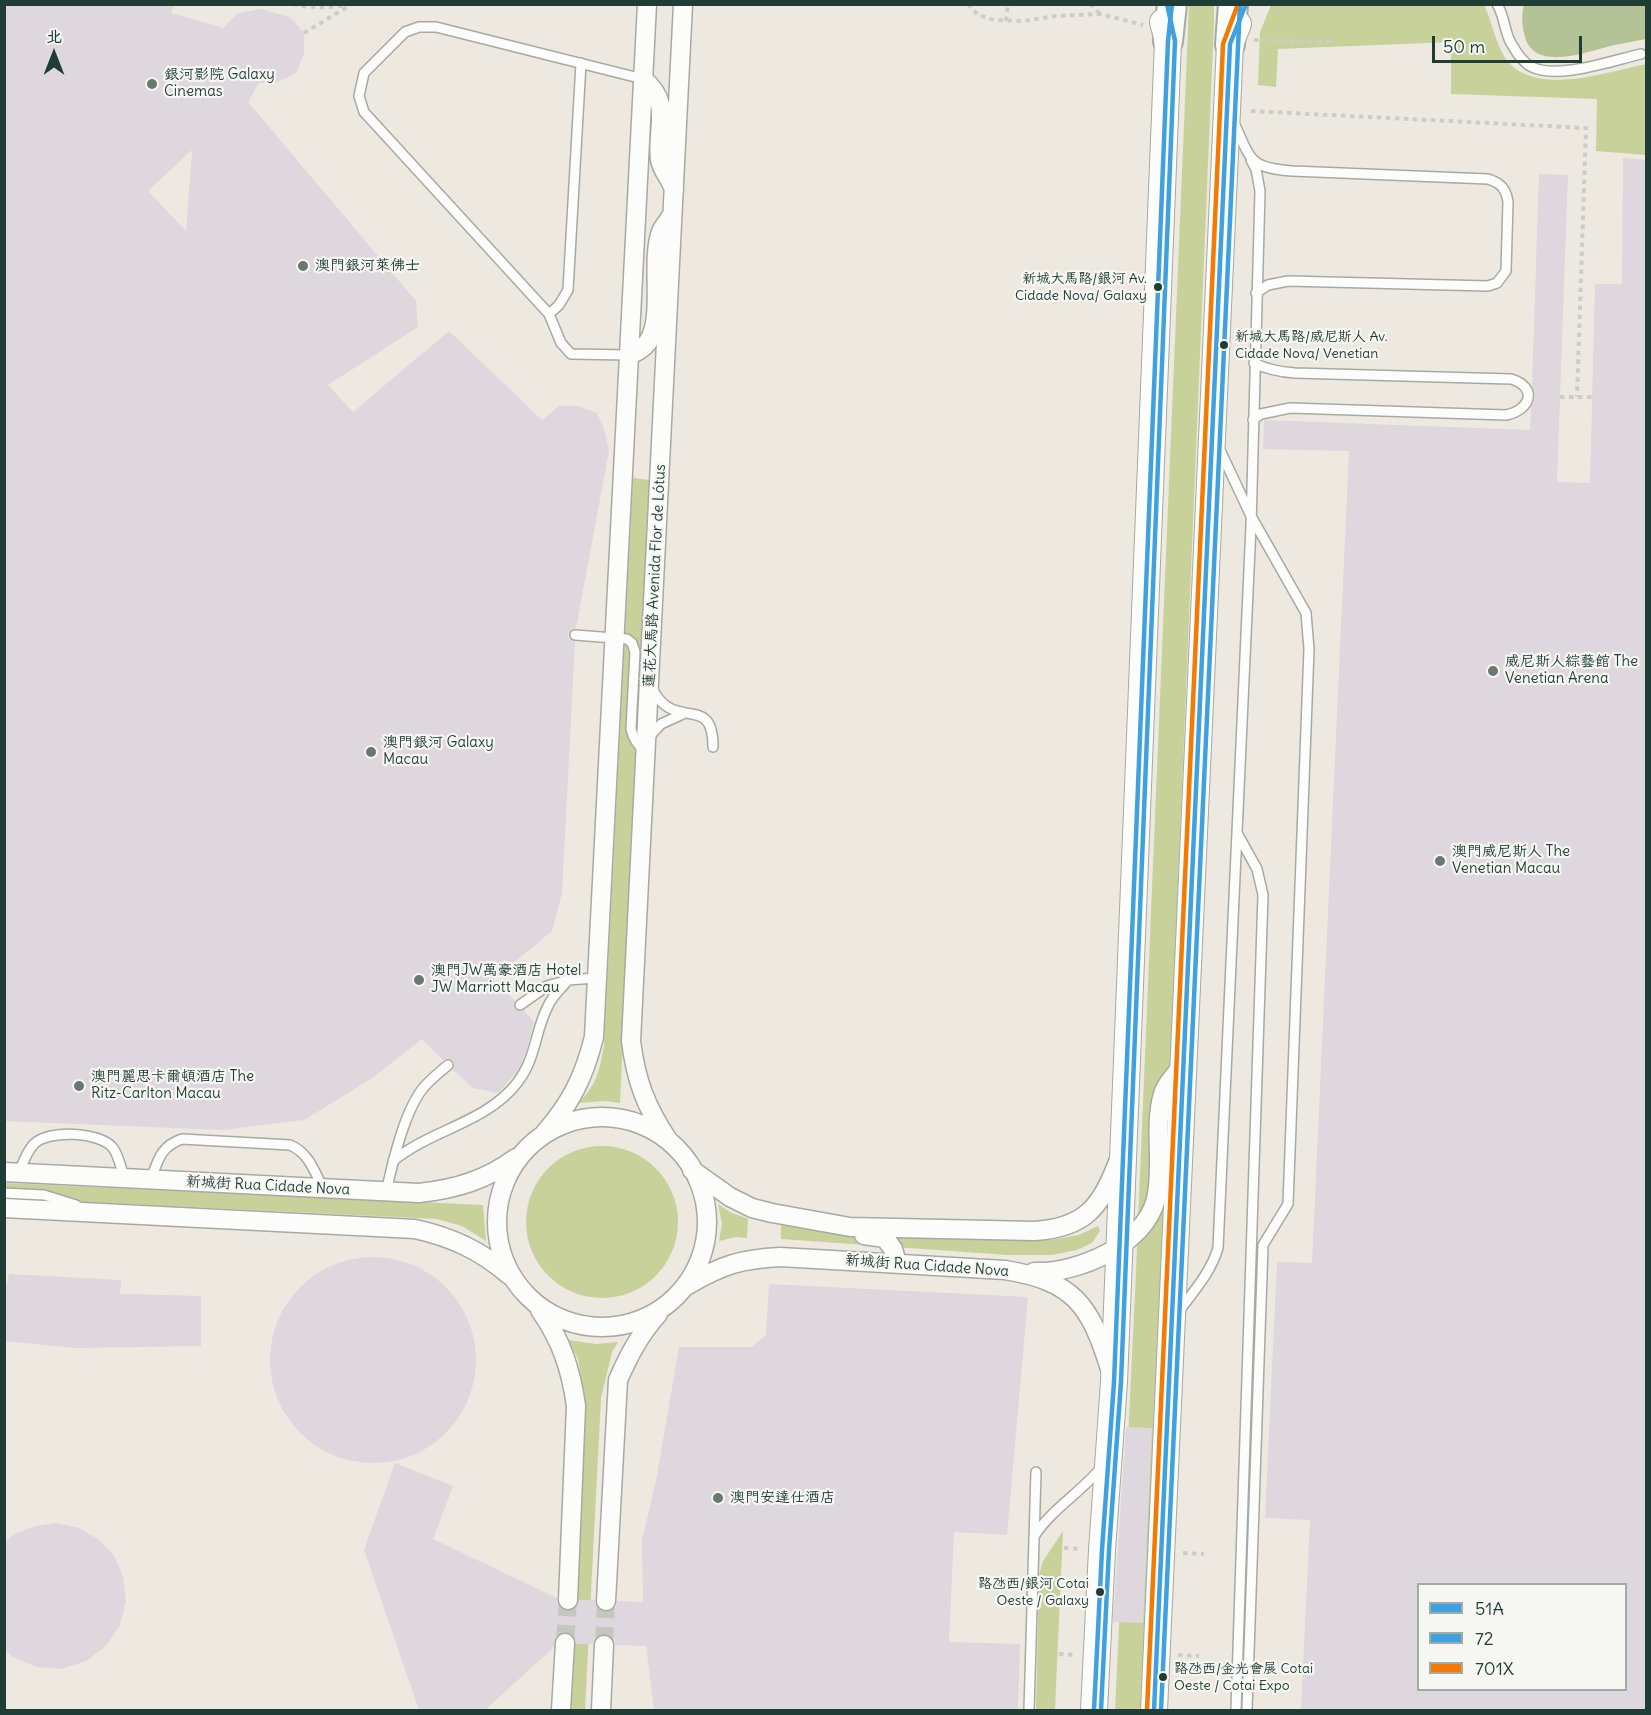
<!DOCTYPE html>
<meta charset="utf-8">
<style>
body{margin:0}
#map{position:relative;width:1651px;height:1715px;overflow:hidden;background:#ede9e0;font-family:Delius,"LXGW WenKai TC",sans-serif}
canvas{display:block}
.frame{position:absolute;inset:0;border:6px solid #1f3d34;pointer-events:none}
.legend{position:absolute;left:1417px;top:1583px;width:210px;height:108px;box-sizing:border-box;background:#f6f6f2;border:2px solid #a0aca6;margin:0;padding:8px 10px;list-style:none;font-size:18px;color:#1f3d34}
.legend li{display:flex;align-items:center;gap:12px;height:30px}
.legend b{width:30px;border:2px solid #a0aca6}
.north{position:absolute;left:24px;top:24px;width:60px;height:60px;-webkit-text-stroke:4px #f6f6f2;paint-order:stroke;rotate:0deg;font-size:16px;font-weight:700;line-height:24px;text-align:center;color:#1f3d34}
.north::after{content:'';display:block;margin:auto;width:21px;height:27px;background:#1f3d34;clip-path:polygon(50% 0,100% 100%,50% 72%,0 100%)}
.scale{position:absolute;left:1432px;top:36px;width:150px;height:27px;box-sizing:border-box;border:3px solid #1f3d34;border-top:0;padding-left:8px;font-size:18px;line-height:21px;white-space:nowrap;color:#1f3d34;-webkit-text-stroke:4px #f6f6f2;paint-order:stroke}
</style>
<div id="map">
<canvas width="1651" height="1715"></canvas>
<div class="frame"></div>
<ul class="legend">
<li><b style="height:8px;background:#40a1e1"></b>51A</li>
<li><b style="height:8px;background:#40a1e1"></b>72</li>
<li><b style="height:8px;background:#f47a03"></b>701X</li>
</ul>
<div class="north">北</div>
<div class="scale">50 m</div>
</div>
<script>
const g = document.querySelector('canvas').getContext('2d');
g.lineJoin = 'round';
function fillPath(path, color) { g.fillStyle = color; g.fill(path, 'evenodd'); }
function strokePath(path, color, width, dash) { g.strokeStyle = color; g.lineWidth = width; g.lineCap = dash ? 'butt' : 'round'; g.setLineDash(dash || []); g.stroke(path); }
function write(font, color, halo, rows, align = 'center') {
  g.font = font + ' Delius,"LXGW WenKai TC",sans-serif'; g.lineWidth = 4.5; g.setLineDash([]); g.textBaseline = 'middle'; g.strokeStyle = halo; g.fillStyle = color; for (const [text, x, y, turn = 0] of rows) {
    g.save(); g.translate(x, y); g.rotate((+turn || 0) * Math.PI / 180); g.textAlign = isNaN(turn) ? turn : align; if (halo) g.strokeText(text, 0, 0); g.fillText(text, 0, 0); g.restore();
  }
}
fillPath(new Path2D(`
 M1189 5H1214V21L1152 1502 1141 1710H1115L1135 1294Z
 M1271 5H1484C1492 21 1494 39 1504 56 1530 99 1607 72 1646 64V155L1596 151 1597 99 1451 94V42L1278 49 1276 87 1258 85 1260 32Z
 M633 478 649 480 620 1103 606 1101 578 1103C597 1085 599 1071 604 1046Z
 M526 1222a76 76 0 1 1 152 0a76 76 0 1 1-152 0Z
 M4 1183 483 1205 486 1241 462 1226 437 1219 5 1198Z
 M718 1204 730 1212 748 1219 747 1238 736 1237 719 1241 722 1224Z
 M781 1221 1015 1240H1050L1079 1235 1098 1226 1100 1231 1092 1243 1077 1250 1051 1255H1008L781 1239Z
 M568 1340 596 1344 618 1342 612 1352 601 1398 585 1710H568L585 1401 578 1359Z
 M1063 1531 1055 1710H1036L1039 1575 1043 1561Z`), '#c8d19a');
fillPath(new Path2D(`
 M1524 5H1646V39C1636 41 1625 43 1614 45 1590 51 1535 73 1525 37 1522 26 1521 16 1524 5Z`), '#b4c395');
fillPath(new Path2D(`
 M4 4H175L171 13 223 28 238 13 261 9 290 17 304 33V54L296 73 275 83H259L248 102 416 301 418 327 328 385 353 412 449 331 542 420 559 406H578L597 413 604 429 609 451 576 628 572 629 568 634 569 638 575 642 562 893 552 931 493 980 515 1001 513 1005 515 1009 520 1012 524 1010 534 1022 526 1052 518 1070 498 1093 473 1088 453 1070 455 1064 453 1060 447 1058 443 1060 422 1039 371 1079 304 1120 222 1130 4 1121ZM192 150 186 231 148 191Z
 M1623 158 1647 160V1710H1301L1310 1520 1265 1518 1277 1262 1312 1263 1349 451 1263 449 1264 420 1530 430 1531 408 1535 398 1532 385 1539 174 1568 175 1557 482 1590 483 1595 284H1622ZM1419 1584H1626V1689H1419Z
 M270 1360a103 103 0 1 1 206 0a103 103 0 1 1-206 0Z
 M9 1274 121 1280 120 1294 201 1296V1346L76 1348 4 1341V1283H7Z
 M769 1284 1028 1297 1007 1535 954 1532 949 1642 1020 1644 1018 1710H654L646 1646 615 1645 614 1639 605 1634 598 1635 593 1644H576L572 1634 565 1632 556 1636 553 1648 485 1710H419L364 1550 395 1463 453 1486 433 1539 557 1598 558 1606 567 1611 574 1610 579 1600H595L599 1610 606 1612 615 1608 617 1601 643 1602 642 1540 656 1481 679 1347H752L766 1335Z
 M1126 1427 1152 1428 1143 1623 1113 1622Z
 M57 1523 79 1528 98 1539 114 1556 123 1576 126 1601 120 1625 106 1646 86 1661 61 1669 36 1667 13 1657 4 1649V1543L14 1534 35 1526Z`), '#ded7de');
strokePath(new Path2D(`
 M565 1643 568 1600
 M604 1645 606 1601`), '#c4c7be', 18, [18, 9]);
const lane = new Path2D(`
 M1497 4C1505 17 1504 31 1511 43 1516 52 1523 63 1532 67 1558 80 1614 60 1641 54
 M1234 123C1251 159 1248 168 1292 171L1488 179C1501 183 1506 189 1508 202L1506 271 1497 283 1488 286 1288 281 1268 285 1256 293
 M549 314 559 305 568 290 581 63
 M629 355 571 354 561 343 549 314 364 112 359 96 364 73 405 32 419 27H436L643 79
 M1253 420 1261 414 1290 408 1506 415C1531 410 1538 387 1511 379L1295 373C1280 372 1268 370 1254 363
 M1219 448 1251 516 1306 613 1309 649 1288 1204 1263 1245 1247 1710
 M575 635 627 639 632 643 635 652 631 729C633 738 637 745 645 751
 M652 688C674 734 713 691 713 747
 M649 737 661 724 683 714
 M520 1005 547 986 568 980 597 978
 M393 1161C430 1130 486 1123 517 1083 537 1057 534 1033 548 1006 552 996 561 989 568 980
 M19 1172C23 1163 27 1151 34 1144 48 1129 101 1132 113 1148 119 1156 121 1168 124 1178
 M151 1179C158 1160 161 1146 182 1139L290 1145C309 1153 314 1171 323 1188
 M386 1192C393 1162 404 1111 424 1087 431 1079 440 1072 448 1065
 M4 1193 44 1195 76 1205
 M1179 1311C1194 1291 1211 1272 1218 1248L1251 526 1260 191 1256 169 1251 160
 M1035 1535C1052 1509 1081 1492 1101 1468
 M1029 1710 1036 1472
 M1236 1710 1263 895 1257 869 1237 833`);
const street = new Path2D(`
 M643 79C673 104 656 127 660 160 662 171 671 179 674 190
 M629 355C636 352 643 349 648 342 665 317 650 261 661 232 663 226 668 222 671 216
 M497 1222a105 105 0 1 1 210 0a105 105 0 1 1-210 0Z
 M544 1134C571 1103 584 1077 594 1037L647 4
 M668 1140C646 1107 636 1081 631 1041L683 4
 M692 1170 730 1197 752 1208 772 1213 850 1227 1034 1231C1084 1228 1101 1208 1118 1162
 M4 1172 419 1193C456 1189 486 1180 516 1158
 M4 1208 415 1229C451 1237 480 1250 509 1275
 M864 1235 885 1238 893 1249 897 1263
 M1034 1272C1077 1274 1145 1245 1156 1199 1164 1165 1153 1127 1163 1094 1166 1082 1178 1074 1183 1063
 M688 1285C722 1265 741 1259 780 1257L1005 1270C1073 1281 1090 1304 1110 1369
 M540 1310C561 1340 571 1369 576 1406L568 1600
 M606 1601 618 1380C629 1355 640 1334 658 1314
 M561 1710 565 1643
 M601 1710 604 1645`);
const secondary = new Path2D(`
 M1094 1710 1102 1550 1114 1382 1168 41 1163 22
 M1154 1710 1230 44 1238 24`);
const primary = new Path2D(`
 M1168 41 1172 4
 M1230 44 1233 4`);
strokePath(lane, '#a8a9a2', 12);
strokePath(street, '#a8a9a2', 21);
strokePath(secondary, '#a8a9a2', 28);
strokePath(primary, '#a8a9a2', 32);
strokePath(new Path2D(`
 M293 4C311 8 331 9 348 4
 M968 4 978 15 994 20 1023 21 1056 16 1100 14 1143 25
 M1090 4 1100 14
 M1006 21 1008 4
 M304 33 352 4
 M1254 40 1331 42
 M1251 111 1586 128 1577 397
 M1560 397H1592
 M1064 1548 1080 1549
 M1183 1553 1204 1554
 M1059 1654 1075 1655
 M1178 1655 1199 1656`), '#cbcdca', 4, [4.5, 4.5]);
strokePath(lane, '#fcfcfa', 9);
strokePath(street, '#fcfcfa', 18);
strokePath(secondary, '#fcfcfa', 26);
strokePath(primary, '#fcfcfa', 28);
strokePath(new Path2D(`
 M1094 1710 1102 1550 1114 1382 1168 41 1172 4
 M1154 1710 1230 44 1246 4`), '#40a1e1', 4.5);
strokePath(new Path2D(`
 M1101 1710 1109 1550 1121 1382 1175 41 1167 4
 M1161 1710 1240 4`), '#40a1e1', 4.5);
strokePath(new Path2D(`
 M1147 1710 1223 44 1238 4`), '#f47a03', 4.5);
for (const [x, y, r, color] of [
 [152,84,6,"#677970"],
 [303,266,6,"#677970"],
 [1158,287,5,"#1f3d34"],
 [1224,345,5,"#1f3d34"],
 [1493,671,6,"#677970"],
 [371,752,6,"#677970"],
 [1440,861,6,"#677970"],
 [419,980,6,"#677970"],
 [79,1086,6,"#677970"],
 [718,1498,6,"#677970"],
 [1100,1592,5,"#1f3d34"],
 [1163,1677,5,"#1f3d34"]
]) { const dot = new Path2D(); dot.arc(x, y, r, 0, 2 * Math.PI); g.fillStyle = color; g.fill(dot); strokePath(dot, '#f6f6f2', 2); }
write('14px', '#1f3d34', '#f6f6f2', [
 ["新城大馬路/銀河 Av.",1147,279],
 ["Cidade Nova/ Galaxy",1147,296],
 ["新城大馬路/威尼斯人 Av.",1235,337,"left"],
 ["Cidade Nova/ Venetian",1235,354,"left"],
 ["路氹西/銀河 Cotai",1089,1584],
 ["Oeste / Galaxy",1089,1601],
 ["路氹西/金光會展 Cotai",1174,1669,"left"],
 ["Oeste / Cotai Expo",1174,1686,"left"]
], 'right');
write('15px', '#1f3d34', '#f6f6f2', [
 ["銀河影院 Galaxy",164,75],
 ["Cinemas",164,92],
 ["澳門銀河萊佛士",315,266],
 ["威尼斯人綜藝館 The",1505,662],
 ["Venetian Arena",1505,679],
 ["澳門銀河 Galaxy",383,743],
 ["Macau",383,760],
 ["澳門威尼斯人 The",1452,852],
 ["Venetian Macau",1452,869],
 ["澳門JW萬豪酒店 Hotel",431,971],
 ["JW Marriott Macau",431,988],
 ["澳門麗思卡爾頓酒店 The",91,1077],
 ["Ritz-Carlton Macau",91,1094],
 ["澳門安達仕酒店",730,1498]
], 'left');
write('15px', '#1f3d34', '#f6f6f2', [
 ["蓮花大馬路 Avenida Flor de Lótus",655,576,-87],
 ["新城街 Rua Cidade Nova",268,1186,3],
 ["新城街 Rua Cidade Nova",927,1266,4]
]);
</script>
